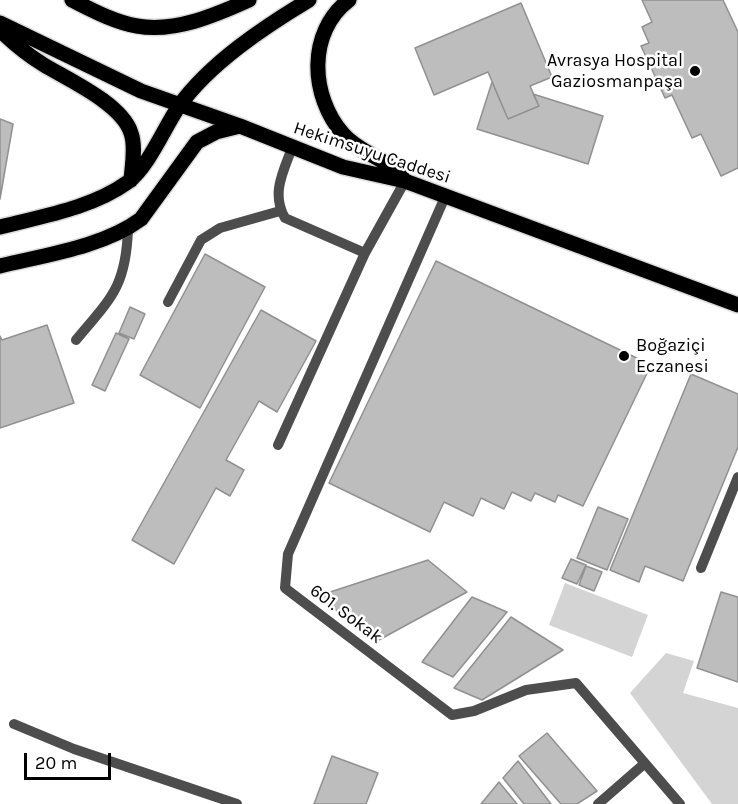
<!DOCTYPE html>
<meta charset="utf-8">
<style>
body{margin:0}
#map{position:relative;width:738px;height:804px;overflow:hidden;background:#fff;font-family:Karla,sans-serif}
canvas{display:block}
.scale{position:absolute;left:24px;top:753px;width:87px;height:27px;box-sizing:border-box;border:3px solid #000;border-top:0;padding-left:8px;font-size:18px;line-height:21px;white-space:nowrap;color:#000;-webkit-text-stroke:4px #fff;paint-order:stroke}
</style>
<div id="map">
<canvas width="738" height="804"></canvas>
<div class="scale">20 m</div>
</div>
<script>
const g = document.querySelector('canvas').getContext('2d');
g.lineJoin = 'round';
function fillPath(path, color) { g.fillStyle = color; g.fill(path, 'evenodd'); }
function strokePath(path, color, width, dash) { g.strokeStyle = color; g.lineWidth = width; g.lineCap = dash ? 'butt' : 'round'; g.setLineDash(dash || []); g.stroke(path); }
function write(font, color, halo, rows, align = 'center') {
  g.font = font + ' Karla,sans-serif'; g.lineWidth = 5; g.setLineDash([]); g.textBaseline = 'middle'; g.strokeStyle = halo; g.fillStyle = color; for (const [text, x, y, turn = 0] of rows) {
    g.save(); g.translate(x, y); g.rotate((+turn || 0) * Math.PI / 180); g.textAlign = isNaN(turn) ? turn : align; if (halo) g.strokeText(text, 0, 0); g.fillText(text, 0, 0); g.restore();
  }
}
fillPath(new Path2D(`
 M565 583 648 615 632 657 549 625Z
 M666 653 694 661 683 693 738 708V804H712L630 693Z`), '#d4d4d4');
const building = new Path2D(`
 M642 0H723L738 32V168L721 176 701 134 692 138 672 95 665 98 641 46 649 43 642 27 652 22Z
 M521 3 552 77 530 86 539 106 508 119 488 72 434 95 415 48Z
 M492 82 508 119 539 106 533 94 603 116 588 164 477 129Z
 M0 119 13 124 0 199Z
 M205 254 265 287 200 408 140 375Z
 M436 261 651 365 583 506 558 495 555 502 535 493 531 501 512 492 504 509 481 498 473 516 444 502 430 532 329 483Z
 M130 307 145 314 134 339 119 333Z
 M261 310 316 341 277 412 259 401 226 460 244 470 230 496 216 488 174 564 132 540Z
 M47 325 74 403 0 428V336L2 340Z
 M116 333 129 339 105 391 92 385Z
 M691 374 738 394V447L683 581 645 566 639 582 610 570Z
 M598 507 628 519 607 570 577 558Z
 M571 559 586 565 577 584 562 578Z
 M428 560 467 592 377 641 318 596Z
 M586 566 602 572 594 591 579 585Z
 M721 592 738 597V682L697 668Z
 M472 597 507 612 453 677 422 662Z
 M511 617 563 650 482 700 454 688Z
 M547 733 597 791 577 804H561L519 756Z
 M332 756 378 773 366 804H314Z
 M518 761 551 804H524L503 778Z
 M499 782 517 804H481Z`);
fillPath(building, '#bdbdbd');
strokePath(building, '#919191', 1.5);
const major = new Path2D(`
 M72 0C92 10 114 22 137 26 174 33 216 15 249 0
 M349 0C307 32 310 96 343 134 360 154 390 159 405 181
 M0 23 141 91 240 126 343 167 405 181 738 305
 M0 30C13 43 28 55 44 65 69 80 122 104 131 133 136 147 132 166 131 180
 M0 227C43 216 92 208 128 182 149 166 164 128 179 106 210 63 264 27 309 0
 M0 266C45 255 103 247 141 219L197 142 216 132 240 126`);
strokePath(major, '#dbdbdb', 18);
strokePath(new Path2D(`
 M292 148C283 172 271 194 285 218L365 253
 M445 197 288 554 285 588 452 715 474 711 526 690 576 683 680 804
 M168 302 201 240 220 228 280 211
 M76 340C111 298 126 287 128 229
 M278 445 365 253 405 181
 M701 568 738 477
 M14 724 74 749 237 804
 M598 804 644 764`), '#4d4d4d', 10);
strokePath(major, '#000', 15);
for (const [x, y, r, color] of [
 [695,71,6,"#000"],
 [624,356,6,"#000"]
]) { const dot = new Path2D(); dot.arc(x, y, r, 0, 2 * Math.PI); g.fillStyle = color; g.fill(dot); strokePath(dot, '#fff', 2); }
write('18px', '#000', '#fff', [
 ["Avrasya Hospital",683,61],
 ["Gaziosmanpaşa",683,82],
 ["Boğaziçi",636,346,"left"],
 ["Eczanesi",636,367,"left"]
], 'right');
write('18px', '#000', '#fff', [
 ["Hekimsuyu Caddesi",372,153,18],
 ["601. Sokak",346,614,37]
]);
</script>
